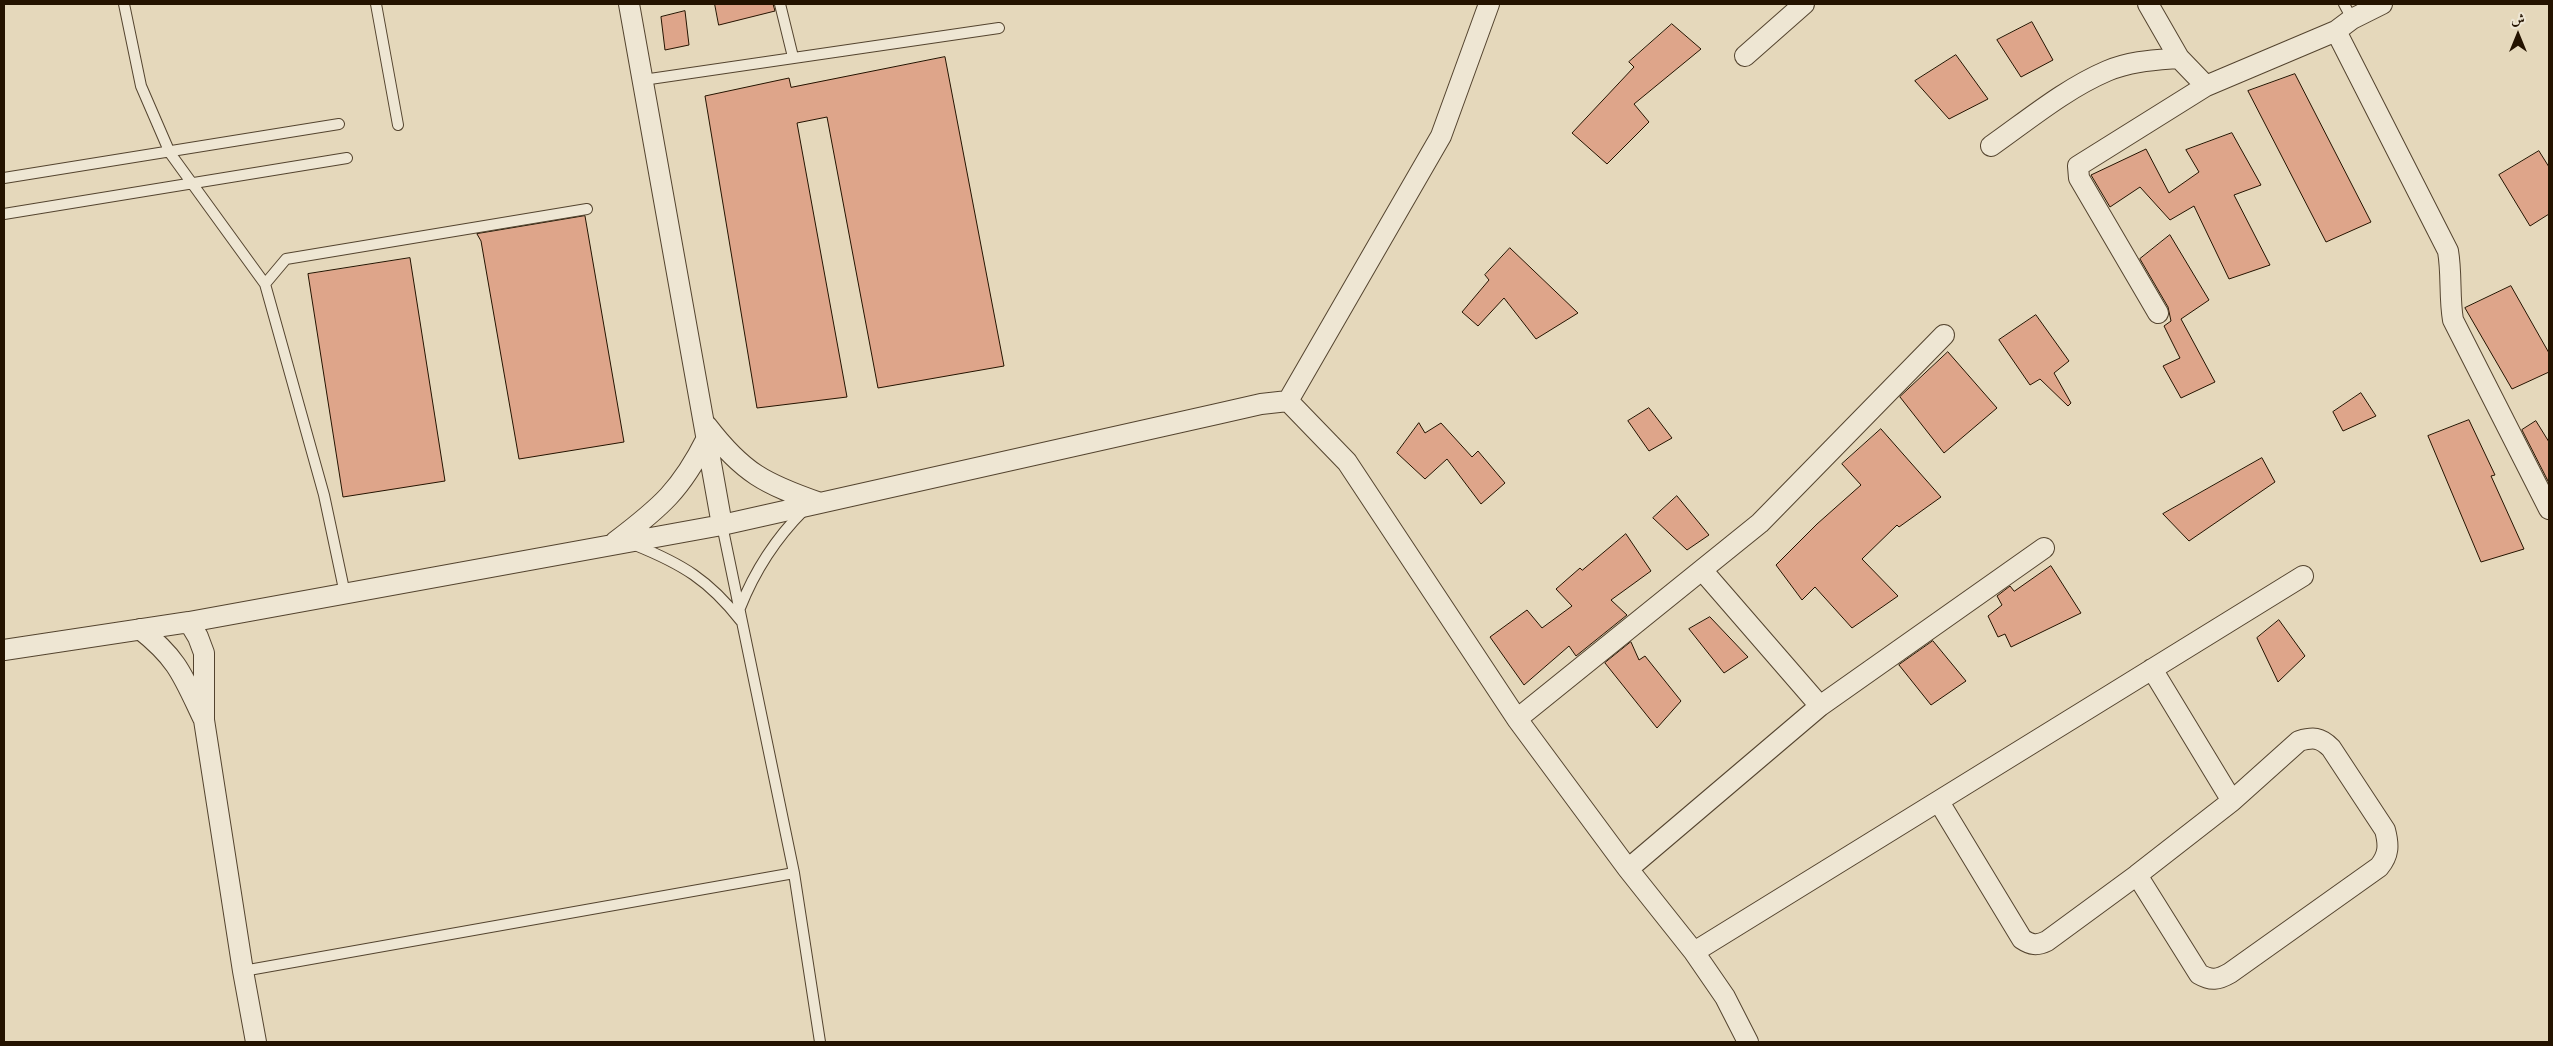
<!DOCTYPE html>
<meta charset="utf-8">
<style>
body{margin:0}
#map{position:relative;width:2553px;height:1046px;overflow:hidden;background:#e5d8bb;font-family:"Libre Bodoni",Amiri,serif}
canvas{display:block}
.frame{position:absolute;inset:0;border:5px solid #241300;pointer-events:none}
.north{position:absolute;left:2493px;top:10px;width:50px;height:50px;-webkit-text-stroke:4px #eee6d3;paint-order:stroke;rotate:0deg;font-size:14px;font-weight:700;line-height:20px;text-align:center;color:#241300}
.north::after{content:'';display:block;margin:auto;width:18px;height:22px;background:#241300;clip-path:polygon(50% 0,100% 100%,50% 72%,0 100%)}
</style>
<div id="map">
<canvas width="2553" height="1046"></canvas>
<div class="frame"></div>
<div class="north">ش</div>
</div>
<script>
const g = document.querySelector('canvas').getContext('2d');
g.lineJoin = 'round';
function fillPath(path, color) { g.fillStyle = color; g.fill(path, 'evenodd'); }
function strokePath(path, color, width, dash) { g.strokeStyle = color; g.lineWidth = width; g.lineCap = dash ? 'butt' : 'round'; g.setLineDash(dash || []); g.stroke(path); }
const building = new Path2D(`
 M715 4H773L775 11 719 25Z
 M685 11 689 45 665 50 661 17Z
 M2032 22 2053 60 2021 77 1997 40Z
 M1672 24 1701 49 1634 104 1649 122 1607 164 1572 133 1634 67 1629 62Z
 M1956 55 1988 99 1949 119 1915 81Z
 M945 57 1004 366 878 388 827 117 797 123 847 397 757 408 705 96 789 78 791 87Z
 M2295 74 2371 222 2326 242 2248 91Z
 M2232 133 2261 185 2234 195 2270 265 2229 279 2194 206 2170 220 2140 187 2110 207 2091 175 2146 149 2169 193 2199 172 2186 150Z
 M2539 151 2549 167V214L2530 226 2499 175Z
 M585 216 624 442 519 459 481 241 477 234Z
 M2170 235 2209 300 2181 319 2215 382 2181 398 2163 366 2180 358 2164 326 2171 321 2168 307 2140 259Z
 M1510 248 1578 313 1536 339 1504 298 1478 326 1462 312 1489 280 1485 275Z
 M410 258 445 481 343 497 308 274Z
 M2511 286 2549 353V372L2512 389 2465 308Z
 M2036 315 2069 361 2054 373 2071 403 2068 406 2040 379 2030 385 1999 340Z
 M1948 352 1997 408 1944 453 1900 397Z
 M2361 393 2376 416 2343 431 2333 412Z
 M1649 408 1672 438 1649 451 1628 421Z
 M2469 420 2495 475 2491 476 2524 549 2481 562 2428 436Z
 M2536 421 2549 442V483L2522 430Z
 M1419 423 1425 433 1441 423 1472 457 1478 451 1505 483 1481 504 1447 459 1425 479 1397 453Z
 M1881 429 1941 497 1899 527 1897 525 1862 559 1898 596 1852 628 1815 587 1802 600 1776 565 1817 524 1861 485 1842 464Z
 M2262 458 2275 482 2189 541 2163 514Z
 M1677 496 1709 535 1687 550 1653 518Z
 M1626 534 1651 571 1611 600 1627 615 1576 656 1569 646 1524 685 1490 637 1527 610 1542 628 1572 606 1556 589 1580 568 1582 570Z
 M2051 566 2081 613 2011 647 2005 634 1998 637 1988 616 2002 605 1997 596 2010 586 2014 591Z
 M1710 617 1748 657 1724 673 1689 629Z
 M2279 620 2305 656 2278 682 2257 638Z
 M1933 641 1966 681 1931 705 1899 665Z
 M1631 642 1639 660 1645 656 1681 701 1657 728 1605 663Z`);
fillPath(building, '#dea58a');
strokePath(building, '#241300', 1);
const service = new Path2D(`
 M124 4 141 86 170 153 265 284
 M376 4 398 125
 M780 4 793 57
 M2344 4 2352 19
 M643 80 999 28
 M4 178 339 124
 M4 214 347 158
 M722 525 794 873 820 1042
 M635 545C682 564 709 580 741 621
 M345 594 324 495 265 284 286 259 587 209
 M740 608C755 570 775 539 804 510
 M243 971 794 873`);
const minor = new Path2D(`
 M629 4 722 525
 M2148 4 2179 58 2206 86
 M2336 31 2448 251C2452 274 2449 297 2453 320L2549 509
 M1745 56 1804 4
 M1991 146C2028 120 2065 89 2107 71 2130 61 2155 60 2179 58
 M2158 313 2079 178 2078 166 2206 86 2336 31 2352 19 2382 4
 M1288 401 1347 462 1517 719 1628 869 1694 952 1725 997 1748 1042
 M1288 401 1441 136 1489 4
 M707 426C743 473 765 484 820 503
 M615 542C661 507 681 490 707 438
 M1702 570 1820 706
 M189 622 198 637 204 653V720L243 971 256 1042
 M140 629C178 659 183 676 203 718
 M4 650 189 622 722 525 1217 414 1261 404 1288 401
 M2152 669 2232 801 2137 875 2199 974C2211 981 2218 980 2230 973L2379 867C2389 855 2389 845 2385 830L2331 748C2320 737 2313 737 2299 741L2232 801
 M1517 719 1760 523 1944 335
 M1939 802 2022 939C2031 945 2037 946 2047 941L2137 875
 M1628 869 1820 706 2044 548
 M1694 952 2303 576`);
strokePath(service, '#54442f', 12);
strokePath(minor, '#54442f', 22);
strokePath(service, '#eee6d3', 10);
strokePath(minor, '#eee6d3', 20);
</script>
